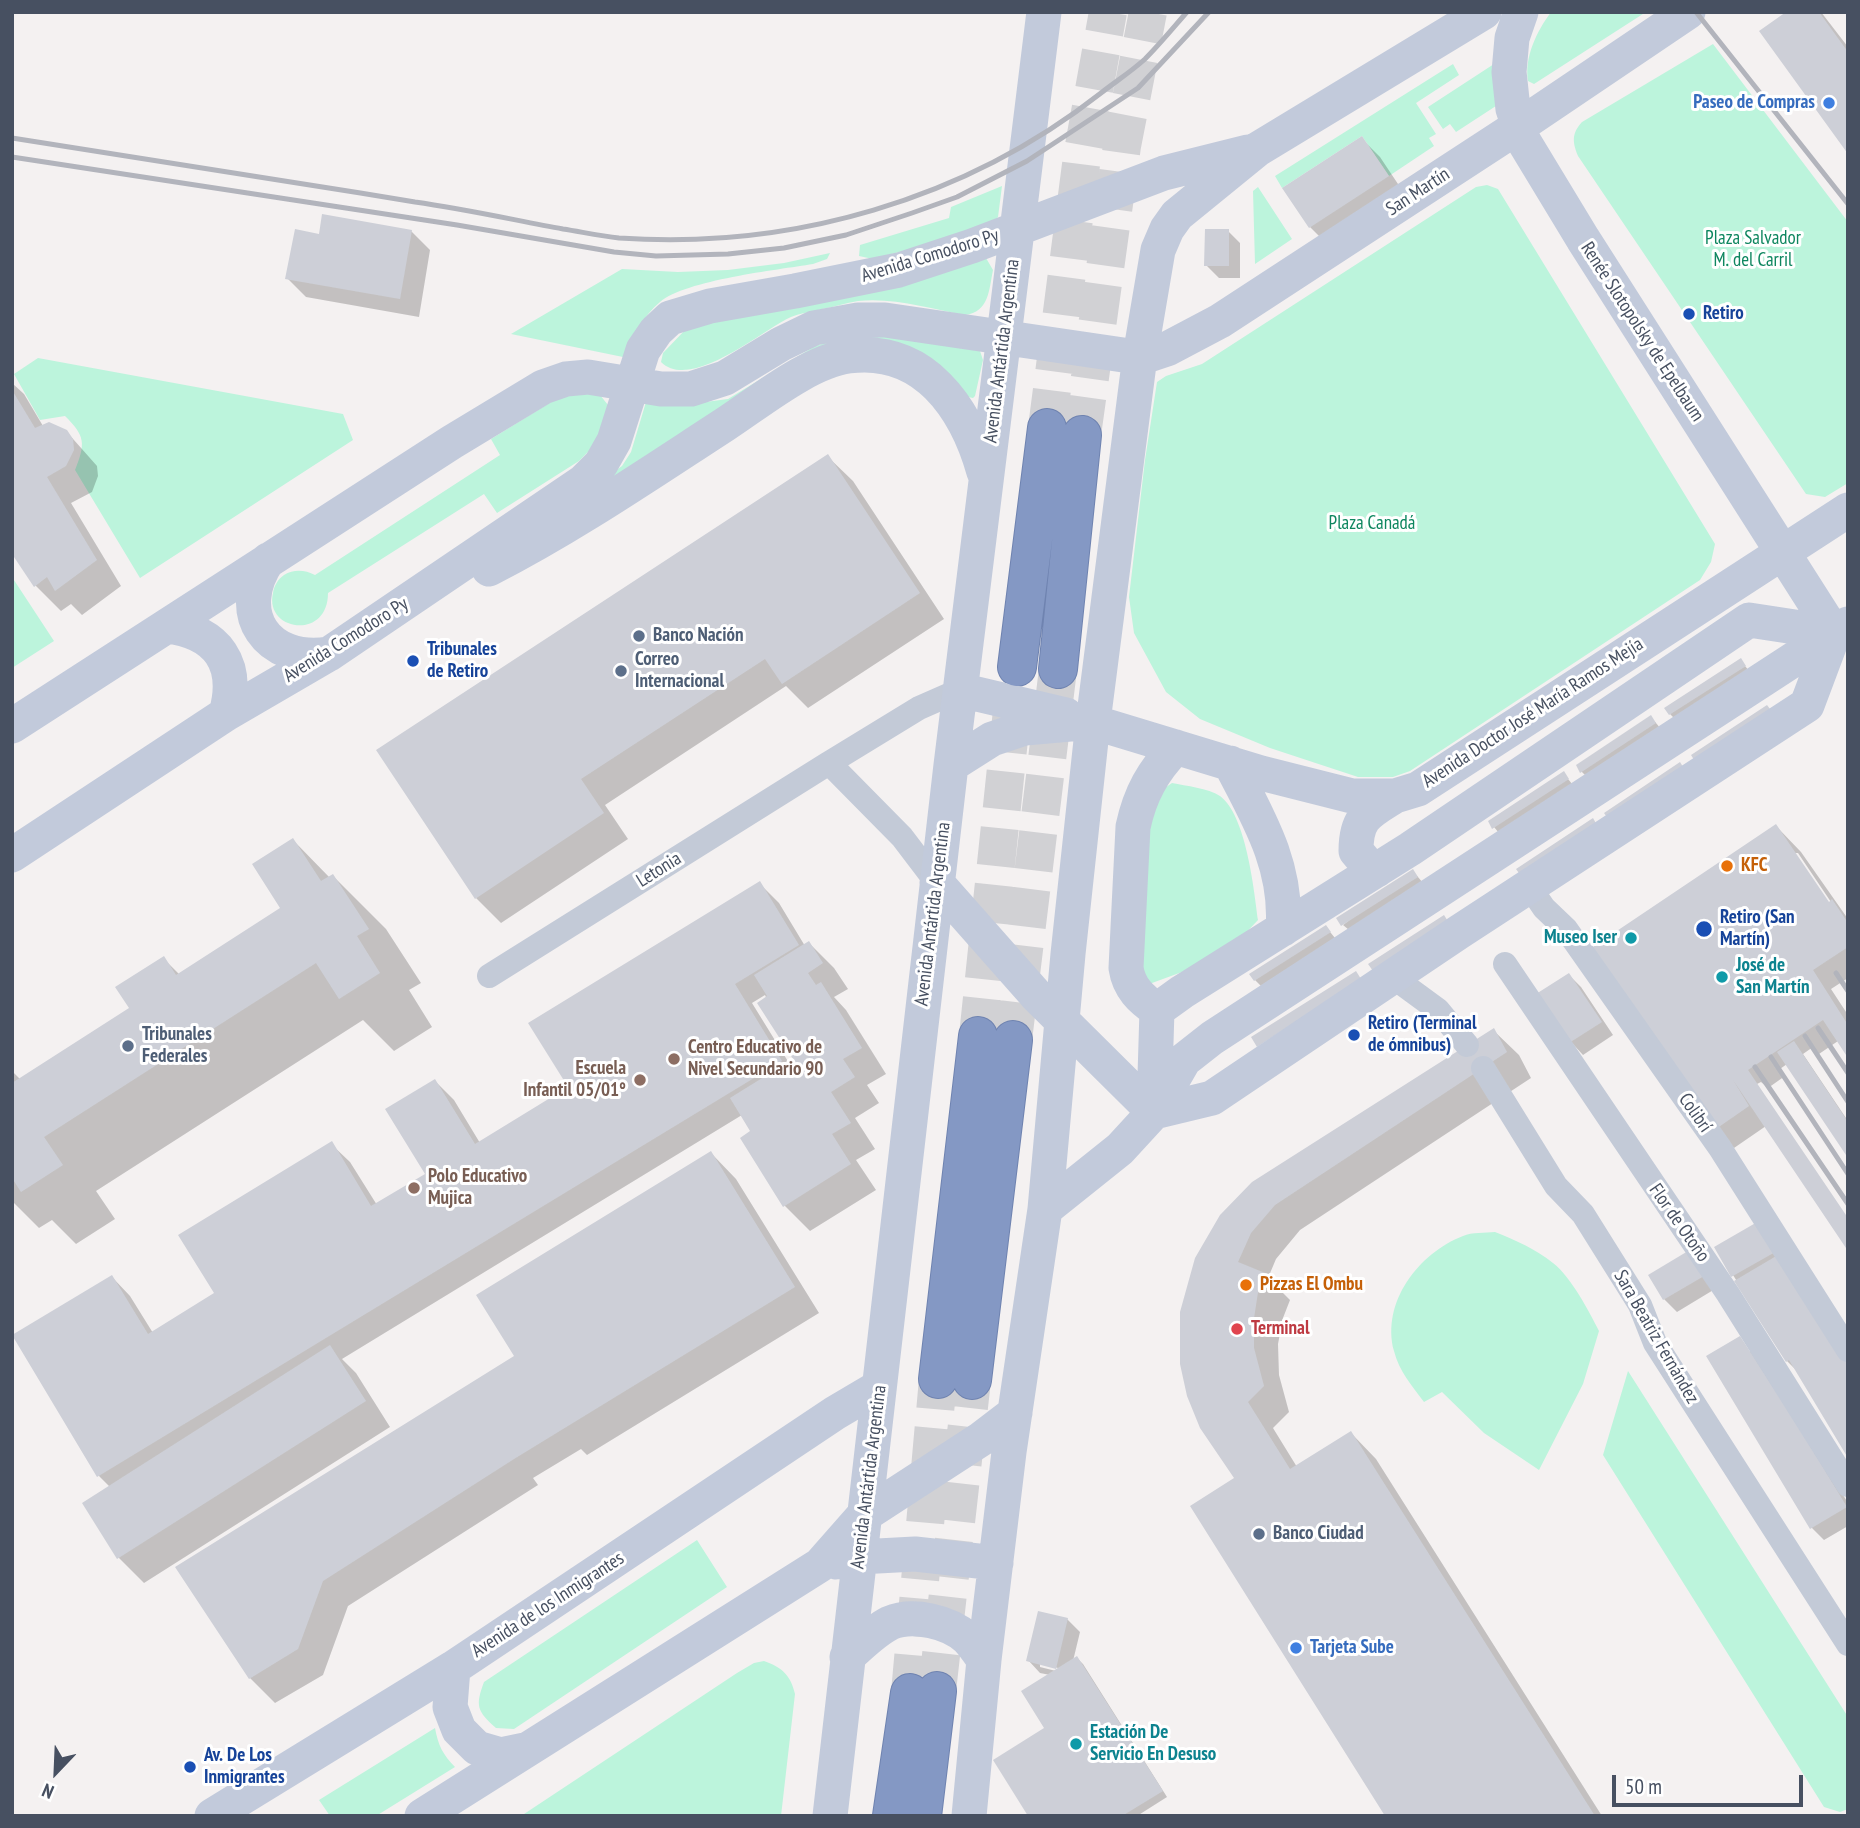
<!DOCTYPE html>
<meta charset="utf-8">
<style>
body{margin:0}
#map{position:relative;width:1860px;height:1828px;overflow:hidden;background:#f4f1f1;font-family:"PT Sans Narrow",sans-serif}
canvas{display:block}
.frame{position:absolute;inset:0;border:14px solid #475061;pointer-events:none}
.north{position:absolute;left:21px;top:1737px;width:70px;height:70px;-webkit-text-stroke:5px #fff;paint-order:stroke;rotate:203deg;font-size:19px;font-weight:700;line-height:28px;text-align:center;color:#475061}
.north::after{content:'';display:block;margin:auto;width:24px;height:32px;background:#475061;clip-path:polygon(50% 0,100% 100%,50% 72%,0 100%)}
.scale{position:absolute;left:1612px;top:1775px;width:191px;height:32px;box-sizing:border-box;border:4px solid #475061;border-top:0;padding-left:9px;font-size:21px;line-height:24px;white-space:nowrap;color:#475061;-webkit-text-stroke:5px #fff;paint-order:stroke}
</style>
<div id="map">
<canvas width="1860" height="1828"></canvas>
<div class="frame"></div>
<div class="north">N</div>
<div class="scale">50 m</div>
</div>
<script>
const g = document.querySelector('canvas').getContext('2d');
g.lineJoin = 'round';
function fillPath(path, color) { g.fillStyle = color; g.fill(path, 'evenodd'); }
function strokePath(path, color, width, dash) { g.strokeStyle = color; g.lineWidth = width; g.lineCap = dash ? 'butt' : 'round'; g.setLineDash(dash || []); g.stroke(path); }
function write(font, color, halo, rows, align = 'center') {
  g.font = font + ' "PT Sans Narrow",sans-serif'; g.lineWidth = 6; g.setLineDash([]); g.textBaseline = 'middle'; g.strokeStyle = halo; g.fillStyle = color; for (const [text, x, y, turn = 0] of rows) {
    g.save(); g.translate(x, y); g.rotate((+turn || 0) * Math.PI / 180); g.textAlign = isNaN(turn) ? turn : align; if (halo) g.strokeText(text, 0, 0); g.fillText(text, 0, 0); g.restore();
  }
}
fillPath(new Path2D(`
 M1551 12H1646L1534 84 1528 81C1524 57 1537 31 1551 12Z
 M1713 44 1848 222V483L1825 497 1806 494 1578 156C1572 141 1572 133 1582 122Z
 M1453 64 1459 75 1416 103 1436 134 1429 138 1434 146 1389 176 1362 136 1282 188 1275 176Z
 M1494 64 1499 104 1456 132 1450 124 1443 129 1428 107Z
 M1487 185 1498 189 1715 544 1711 562 1700 580 1410 771 1393 777H1358L1270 748 1200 719 1166 692 1134 633 1129 597 1145 460 1157 382 1166 376 1202 364 1476 187Z
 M1002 186 998 217 989 228 873 259 859 256 860 245 949 218 951 207Z
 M1258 187 1292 239 1255 264 1253 191Z
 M830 253 827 259 813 264C777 270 686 280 660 302 643 316 633 338 623 357L511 334 622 269 678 272 728 270 784 263Z
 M986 258 993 270C989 290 989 312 965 315 931 309 893 297 858 301 846 303 834 307 822 309 812 312 800 313 791 317 762 330 691 392 661 362L663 353 686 329Z
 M861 333 980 351 983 360 975 396 973 398 968 397C946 366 931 359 898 344L547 519 622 466 631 452 646 402 683 405 728 399 815 346Z
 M38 358 343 414 353 440 140 578 75 470C86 443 85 436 65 416L40 420 14 374Z
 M575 390 600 395 608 405 610 415 593 447 579 461 497 513 484 494 328 593C328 641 264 631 273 593 274 586 278 579 284 575 294 569 305 570 315 575L500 455 491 439 564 394Z
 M12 577 54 641 12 668Z
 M1172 783C1186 786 1208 788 1220 796 1246 815 1254 889 1258 920L1223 957 1152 983H1143L1138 977 1148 820 1156 794Z
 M1495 1232C1515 1240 1536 1249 1553 1263 1571 1277 1589 1311 1599 1331L1583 1384 1539 1470 1484 1433 1442 1392 1424 1402C1412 1386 1399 1371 1394 1351 1381 1302 1419 1253 1463 1236 1472 1232 1485 1233 1495 1232Z
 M1628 1371 1848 1717V1809L1840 1812 1824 1807 1603 1455Z
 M697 1540 727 1587 514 1729 496 1728C477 1711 475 1706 484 1682Z
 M764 1661C782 1667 791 1676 795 1694L781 1816H521L737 1673 754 1663Z
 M435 1728C438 1745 443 1755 455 1767L376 1816H330L319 1800Z`), '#bcf4dc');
fillPath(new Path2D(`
 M1789 12H1821L1848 47V151Z
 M1362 139 1380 157 1406 196 1329 246 1310 227Z
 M411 231 430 250 419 317 306 297 287 278Z
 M1228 231 1240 243V278H1219L1206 265Z
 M12 383 24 394 43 426 66 431 97 466 98 476 92 492 71 503 121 586 82 615 71 604 61 611 36 586 12 551Z
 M827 456 853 481 944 619 808 708 786 686 605 805 628 839 501 923 476 898Z
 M1740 660 1750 672 1676 720 1670 714Z
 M1651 717 1661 729 1587 777 1581 771Z
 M1563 773 1573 785 1499 833 1494 827Z
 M1776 826 1801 852 1848 919V978L1831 989 1848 1015V1055L1838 1041 1819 1054 1813 1047 1803 1054 1848 1121V1155L1787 1064 1780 1069 1785 1076 1768 1088 1761 1082 1757 1084 1766 1126 1734 1148 1715 1129ZM1794 853H1798L1835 908 1832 910Z
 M293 840 330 878 333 876 386 929 421 983 409 990 432 1027 394 1051 363 1020 96 1191 115 1219 76 1244 52 1220 39 1228 12 1201V1071L21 1080 131 1009 164 959 179 974 283 908Z
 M1413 871 1423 883 1349 930 1343 925Z
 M760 884 779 903 805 946 809 943 834 968 848 989 834 997 846 1010 886 1074 867 1085 879 1103 855 1118 875 1149 856 1160 876 1190 810 1231 785 1206 753 1132 742 1115 342 1359 356 1373 390 1427 144 1583 119 1558 84 1504 110 1487 99 1476 112 1277 130 1296 153 1333 216 1294 331 1144 350 1162 377 1205 427 1174 435 1081 454 1100 480 1143 570 1088ZM765 995 795 1060 789 1063 752 1003Z
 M1326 927 1335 938 1261 986 1255 980 1251 975Z
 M1569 975 1581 987 1613 1035 1583 1055 1571 1042Z
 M1493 1030 1519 1055 1531 1078 1300 1230 1276 1259 1268 1278 1290 1300 1283 1318 1278 1344 1279 1375 1289 1412 1273 1428 1297 1467 1351 1433 1376 1459 1602 1816H1387L1237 1478 1197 1259Z
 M711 1153 736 1179 819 1313 587 1455 581 1449 533 1478 538 1485 348 1606 323 1675 275 1703 250 1678 178 1568 516 1357Z
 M1759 1223 1848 1360 1799 1373 1787 1361 1716 1248Z
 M1687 1253 1715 1289 1677 1312 1664 1299 1650 1275Z
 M1752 1351 1848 1503V1526L1824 1540 1812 1528 1708 1357Z
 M1067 1619 1080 1632 1073 1661 1077 1658 1083 1664 1167 1797 1137 1816H1030L1046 1728 1050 1675 1040 1673 1028 1660ZM1040 1663 1065 1670 1064 1673 1040 1667Z`), '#0003');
fillPath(new Path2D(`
 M1786 12H1819L1848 52V154L1759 31Z
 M1362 136 1389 176 1309 228 1282 188Z
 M322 214 412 230 400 299 285 279 295 229 319 234Z
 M1205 229H1229V266H1204Z
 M12 390 35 428 49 422 67 430 73 439 74 450 66 466 47 477 97 560 55 591 47 577 34 587 12 554Z
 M828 454 920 593 782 684 765 659 581 779 604 813 475 899 376 750Z
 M1741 658 1746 666 1669 715 1664 708Z
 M1767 705 1773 713 1696 763 1691 755Z
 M1651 715 1656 723 1580 773 1576 765Z
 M1680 762 1685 770 1609 820 1604 813Z
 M1564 771 1569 779 1492 829 1488 821Z
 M1593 818 1598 827 1521 876 1516 869Z
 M1776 824 1829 902 1832 899 1848 923V947L1813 970 1848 1025V1058L1823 1020 1748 1070 1848 1218V1251L1733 1080 1749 1106 1713 1131 1590 949Z
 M293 838 321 881 333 874 369 929 357 936 380 973 339 999 316 963 44 1137 63 1165 21 1192 12 1178V1083L129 1008 115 987 164 956 176 975 280 908 252 864Z
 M1413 869 1418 877 1341 926 1336 918Z
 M760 881 799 945 735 984 782 1061 97 1477 12 1335 112 1275 148 1334 214 1293 178 1235 332 1141 371 1206 425 1174 385 1109 435 1079 475 1144 568 1087 528 1023Z
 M1444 915 1449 923 1373 971 1368 964Z
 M1326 925 1331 932 1254 981 1249 974Z
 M809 941 823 963 808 973 816 985 821 982 862 1048 843 1059 855 1077 831 1092 851 1123 832 1134 851 1164 783 1207 740 1138 750 1131 730 1098 793 1059 757 1003 767 996 754 975Z
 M1356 971 1361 979 1257 1047 1251 1037Z
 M1569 973 1602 1022 1569 1043 1536 994Z
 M1494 1028 1507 1052 1275 1205 1251 1233 1238 1262 1265 1273 1258 1292 1254 1318V1348L1264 1386 1248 1402 1290 1469 1351 1431 1595 1816H1385L1190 1506 1234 1478 1200 1428 1187 1396 1180 1364V1312L1195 1258 1220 1215 1252 1182Z
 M1794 1041 1848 1122V1158L1777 1052Z
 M711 1151 795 1287 514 1459 323 1581 298 1649 249 1679 175 1567 514 1356 476 1295Z
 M1759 1221 1777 1251 1731 1277 1714 1247Z
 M1688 1251 1704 1276 1663 1300 1648 1275Z
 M1778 1255 1848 1361V1458L1789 1360 1786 1362 1734 1281Z
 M1740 1336 1793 1418 1847 1507 1810 1529 1706 1356Z
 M330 1345 366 1401 117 1559 82 1503Z
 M1038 1611 1068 1618 1056 1669 1026 1661Z
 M1077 1656 1163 1791 1122 1816H1028L993 1760 1044 1728 1021 1691Z`), '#cdcfd7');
strokePath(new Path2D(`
 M1047 428 1082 157 1108 12
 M1082 435 1122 146 1148 12
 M978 1036 1013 701
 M1013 1040 1058 669
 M937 1691 972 1380
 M910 1693 938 1379`), '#d1d1d4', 38, [38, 19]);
const motorway = new Path2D(`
 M1017 667 1047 428
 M1058 669 1082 435
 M938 1379 978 1036
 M972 1380 1013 1040
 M892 1816 910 1693
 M922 1816 937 1691`);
strokePath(motorway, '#6f83b0', 40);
strokePath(new Path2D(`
 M937 883 902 837 829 763 919 708 960 690
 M1529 886 1544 908 1566 929 1720 1148 1848 1350
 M1505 964 1728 1294 1848 1485
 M489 976 829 763
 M1393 977 1438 1010 1467 1045
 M1483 1068 1556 1186 1583 1214 1640 1305 1655 1343 1848 1644`), '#c3cad7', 24);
strokePath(new Path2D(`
 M1521 12 1512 38 1509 72 1513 109 1523 140 1583 239 1834 633
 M268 560C232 613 267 664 329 654
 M489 569C571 527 647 475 724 425 758 403 809 361 849 356 924 346 966 408 984 472
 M167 626C218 632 240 664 226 714
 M960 690 1066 715
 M12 726 452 442 543 387 566 379 588 377 661 389H691L725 378 781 344 814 328 858 320H885L1130 356 1149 355 1167 349 1220 321 1519 126 1688 12
 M1230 763C1258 817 1288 866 1283 929
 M951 765 992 739 1025 728 1093 722 1261 773 1352 796H1395L1418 789 1848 510
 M12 855 226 714 329 654 583 482 601 464 614 441 643 350 656 331 670 318 710 306 795 291 899 270 972 246 1164 173 1248 152
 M1377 870 1366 863 1356 851C1356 817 1368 813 1395 796
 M937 883 1036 995 1154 1112
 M1157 1010C1141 999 1129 988 1126 968L1133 827C1140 794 1153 771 1176 747
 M1154 1108 1157 1010 1182 992 1410 849 1749 620 1834 633
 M1154 1112 1212 1098 1459 932 1807 705 1834 633
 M1045 1209 1120 1149 1154 1112 1184 1060 1212 1038 1848 624
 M836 1562 859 1557 915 1554 996 1563
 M847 1657C861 1645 874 1631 890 1623 913 1613 949 1622 967 1638 973 1644 979 1653 984 1660
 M453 1668 450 1707 459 1730 477 1748 501 1755 525 1750
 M212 1816 453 1668 835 1413 879 1387
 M422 1816 820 1565 864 1515 981 1439 1015 1413
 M830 1816 951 765 1044 12
 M969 1816 984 1660 1009 1452 1045 1209 1068 954 1093 722 1140 356 1158 250 1167 229 1177 215 1258 149 1484 12`), '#c2cadb', 35);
strokePath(motorway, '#8498c4', 38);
strokePath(new Path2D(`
 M1696 12 1848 204
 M12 138C147 159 281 180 415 202 465 209 514 220 563 229 582 232 600 236 619 238 791 250 965 200 1101 93 1115 82 1132 71 1145 59 1160 44 1173 28 1187 12
 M12 157 457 225 614 252 656 256 728 254 784 248 846 235 912 213 957 197 1027 161 1138 88 1209 12
 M1836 973 1848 991
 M1818 1028 1848 1073
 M1805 1036 1848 1102
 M1771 1057 1848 1174
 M1755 1067 1848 1204`), '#b2b4bc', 5);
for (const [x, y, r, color] of [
 [1829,103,7,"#3f7fe0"],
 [1689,314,7,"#1a4fb4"],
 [639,636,7,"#5c6f8a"],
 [413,661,7,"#1a4fb4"],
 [621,671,7,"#5c6f8a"],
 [1727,866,7,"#e8710a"],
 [1704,929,9,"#1a4fb4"],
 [1631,938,7,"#0f9aa8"],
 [1722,977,7,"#0f9aa8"],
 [1354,1035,7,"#1a4fb4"],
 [128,1046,7,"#5c6f8a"],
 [674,1059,7,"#8d6e63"],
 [640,1080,7,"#8d6e63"],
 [414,1188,7,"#8d6e63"],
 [1246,1285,7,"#e8710a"],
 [1237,1329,7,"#e0444e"],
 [1259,1534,7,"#5c6f8a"],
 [1296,1648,7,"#3f7fe0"],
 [1076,1744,7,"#0f9aa8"],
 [190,1767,7,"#1a4fb4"]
]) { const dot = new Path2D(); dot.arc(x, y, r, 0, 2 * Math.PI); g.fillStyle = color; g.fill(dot); strokePath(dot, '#fff', 2.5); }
write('bold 19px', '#366cbe', '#fff', [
 ["Paseo de Compras",1815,103],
 ["Tarjeta Sube",1310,1648,"left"]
], 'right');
write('19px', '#475061', '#fff', [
 ["San Martín",1418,192,-33],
 ["Avenida Comodoro Py",930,256,-17],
 ["Renée Slotopolsky de Epelbaum",1642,332,57],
 ["Avenida Antártida Argentina",1002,351,-83],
 ["Avenida Comodoro Py",346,640,-32],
 ["Avenida Doctor José María Ramos Mejía",1533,713,-33],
 ["Letonia",659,870,-32],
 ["Avenida Antártida Argentina",933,914,-83],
 ["Colibrí",1695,1113,55],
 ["Flor de Otoño",1679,1223,55],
 ["Sara Beatriz Fernández",1656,1337,60],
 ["Avenida Antártida Argentina",869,1477,-83],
 ["Avenida de los Inmigrantes",548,1605,-33]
]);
write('19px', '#0e865f', '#fff', [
 ["Plaza Salvador",1753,239],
 ["M. del Carril",1753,261],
 ["Plaza Canadá",1372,524]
]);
write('bold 19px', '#164399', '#fff', [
 ["Retiro",1703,314],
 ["Tribunales",427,650],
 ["de Retiro",427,672],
 ["Retiro (San",1720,918],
 ["Martín)",1720,940],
 ["Retiro (Terminal",1368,1024],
 ["de ómnibus)",1368,1046],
 ["Av. De Los",204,1756],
 ["Inmigrantes",204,1778]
], 'left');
write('bold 19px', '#4e5e75', '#fff', [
 ["Banco Nación",653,636],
 ["Correo",635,660],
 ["Internacional",635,682],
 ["Tribunales",142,1035],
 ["Federales",142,1057],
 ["Banco Ciudad",1273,1534]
], 'left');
write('bold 19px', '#c56008', '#fff', [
 ["KFC",1741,866],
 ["Pizzas El Ombu",1260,1285]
], 'left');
write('bold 19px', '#0d838f', '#fff', [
 ["Museo Iser",1617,938,"right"],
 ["José de",1736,966],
 ["San Martín",1736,988],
 ["Estación De",1090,1733],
 ["Servicio En Desuso",1090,1755]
], 'left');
write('bold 19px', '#785e54', '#fff', [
 ["Centro Educativo de",688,1048],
 ["Nivel Secundario 90",688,1070],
 ["Escuela",626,1069,"right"],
 ["Infantil 05/01°",626,1091,"right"],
 ["Polo Educativo",428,1177],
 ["Mujica",428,1199]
], 'left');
write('bold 19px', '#be3a42', '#fff', [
 ["Terminal",1251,1329]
], 'left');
</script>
